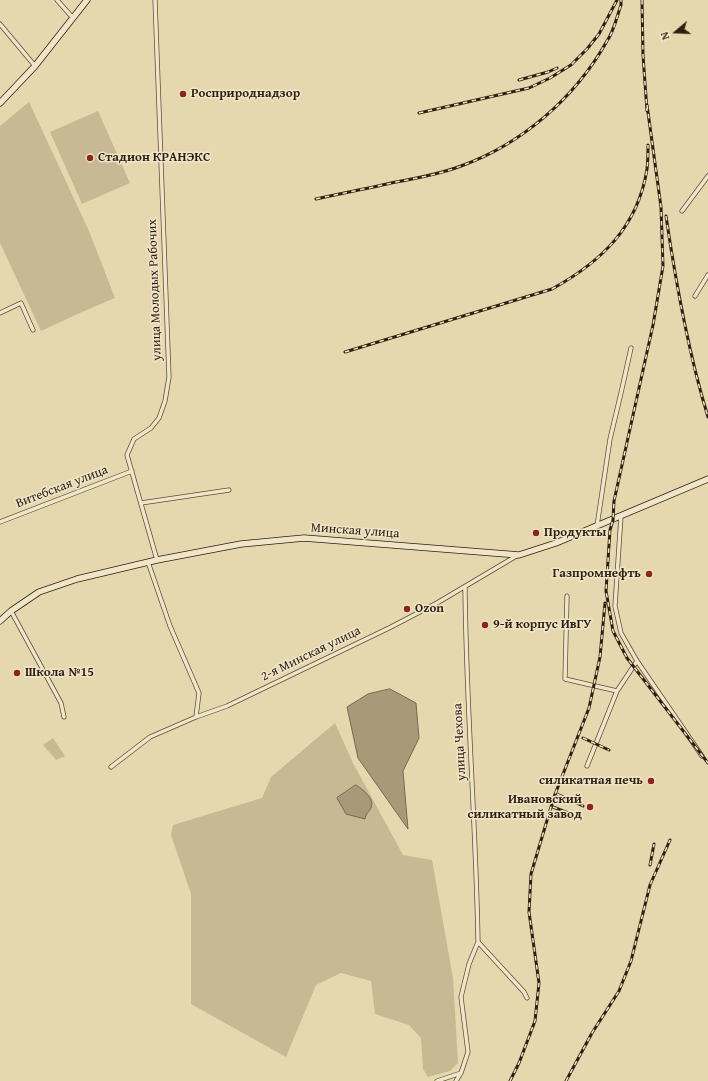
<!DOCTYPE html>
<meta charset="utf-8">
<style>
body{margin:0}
#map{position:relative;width:708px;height:1081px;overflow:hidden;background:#e6d8ae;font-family:"Gentium Book Plus",serif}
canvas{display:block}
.north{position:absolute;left:656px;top:12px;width:40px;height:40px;-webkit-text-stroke:3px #efe6ca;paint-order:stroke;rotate:251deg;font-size:11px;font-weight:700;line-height:16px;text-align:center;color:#2f1f0f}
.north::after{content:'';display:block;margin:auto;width:14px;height:18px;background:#2f1f0f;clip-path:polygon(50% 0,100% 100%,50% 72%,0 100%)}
</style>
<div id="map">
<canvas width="708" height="1081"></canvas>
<div class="north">N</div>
</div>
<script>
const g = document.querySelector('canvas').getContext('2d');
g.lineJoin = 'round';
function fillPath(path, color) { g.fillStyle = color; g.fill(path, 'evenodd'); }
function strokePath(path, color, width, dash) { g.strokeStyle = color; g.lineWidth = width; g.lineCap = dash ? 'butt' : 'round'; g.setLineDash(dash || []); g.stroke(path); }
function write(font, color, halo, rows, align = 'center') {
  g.font = font + ' "Gentium Book Plus",serif'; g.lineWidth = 3; g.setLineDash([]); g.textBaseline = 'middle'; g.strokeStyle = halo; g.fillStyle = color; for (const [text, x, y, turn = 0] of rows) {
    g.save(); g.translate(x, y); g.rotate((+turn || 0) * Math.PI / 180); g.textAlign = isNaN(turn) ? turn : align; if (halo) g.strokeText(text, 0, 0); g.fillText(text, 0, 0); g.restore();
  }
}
fillPath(new Path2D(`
 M29 102 89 231 115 298 82 312 41 331 0 243V126Z
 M98 111 130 183 82 204 50 132Z
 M335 723 353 763 403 855 432 860 453 978 458 1063 450 1071 428 1077 423 1069 421 1038 409 1025 375 1014 371 981 341 973 316 985 286 1057 191 1004V894L171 835 173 825 262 798 271 777Z
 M53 738 65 756 56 760 43 745Z`), '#c7b993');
const water = new Path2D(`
 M390 689 416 703 419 738 403 771 408 829 358 758 347 707 368 694Z
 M356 785C362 789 375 798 371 808 369 812 366 813 365 819L346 814 337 798Z`);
fillPath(water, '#a89978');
strokePath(water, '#78684e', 1);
const street = new Path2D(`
 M57 0 73 18
 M155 0 169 377 165 401 159 418 151 428 134 439 127 455 157 560
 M0 24 35 66
 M682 211 708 176
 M695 296 708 275
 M0 313 21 303 33 330
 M141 503 229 490
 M621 516 615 606 621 633 637 661 702 756
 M0 522 132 471
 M597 526 610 439 621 393 631 348
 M148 562 170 626 199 693 196 717
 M465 587C466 705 476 823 478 942L524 992 527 998
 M567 596 565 679 617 691 637 661
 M11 611 61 703 64 717
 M587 766 617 691
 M111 767 150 737 196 717 227 706 389 628 437 603 518 555
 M437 1081 461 1073 468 1052 461 997 469 964 478 942
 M456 1081 461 1073`);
const secondary = new Path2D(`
 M0 103 35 66 87 0
 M0 621 11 611 39 592 77 579 157 560 241 544 304 538 519 555 556 543 708 479`);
strokePath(street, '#5d4d37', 5);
strokePath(secondary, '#2f1f0f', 7);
strokePath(street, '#efe6ca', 3.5);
strokePath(secondary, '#efe6ca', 5.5);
const rail = new Path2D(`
 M642 0 643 55 647 111
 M519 80 548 72 557 68
 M647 105 661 207 663 266 653 325 614 501 613 520 610 530 606 591 613 631 627 658 708 763
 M419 113 529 88 550 78 571 65 587 49 599 34 617 0
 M316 199C343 193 370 188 396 182 418 178 440 174 461 166 522 144 575 98 607 41 614 31 617 16 621 5V0
 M666 216C676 284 688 352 708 417
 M345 352 552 289C601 262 638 227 647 169 648 161 648 153 648 145
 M583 738 609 750
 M557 794 583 806
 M553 807 578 817
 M650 865 654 844
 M510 1081 519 1063 535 1021 539 983 529 912 531 874 554 797 589 708 600 657 605 603
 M566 1081 592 1033 619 991 631 961 650 885 670 840`);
strokePath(rail, '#2f1f0f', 3);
strokePath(rail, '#efe6ca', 1.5, [4.5]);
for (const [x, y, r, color] of [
 [183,94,4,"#8f2418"],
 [90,158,4,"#8f2418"],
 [536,533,4,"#8f2418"],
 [649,574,4,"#8f2418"],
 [407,609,4,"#8f2418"],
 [485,625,4,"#8f2418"],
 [17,673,4,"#8f2418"],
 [651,781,4,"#8f2418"],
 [590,807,4,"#8f2418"]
]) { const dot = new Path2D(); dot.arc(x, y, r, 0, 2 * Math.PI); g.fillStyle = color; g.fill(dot); strokePath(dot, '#efe6ca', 1.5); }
write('bold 13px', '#2f1f0f', '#efe6ca', [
 ["Росприроднадзор",191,94],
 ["Стадион КРАНЭКС",98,158],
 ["Продукты",544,533],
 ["Газпромнефть",641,574,"right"],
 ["Ozon",415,609],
 ["9-й корпус ИвГУ",493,625],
 ["Школа №15",25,673],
 ["силикатная печь",643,781,"right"],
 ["Ивановский",582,800,"right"],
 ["силикатный завод",582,815,"right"]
], 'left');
write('13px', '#2f1f0f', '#efe6ca', [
 ["улица Молодых Рабочих",155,290,-92],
 ["Витебская улица",62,487,-21],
 ["Минская улица",355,531,4],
 ["2-я Минская улица",311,654,-26],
 ["улица Чехова",460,742,-93]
]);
</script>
